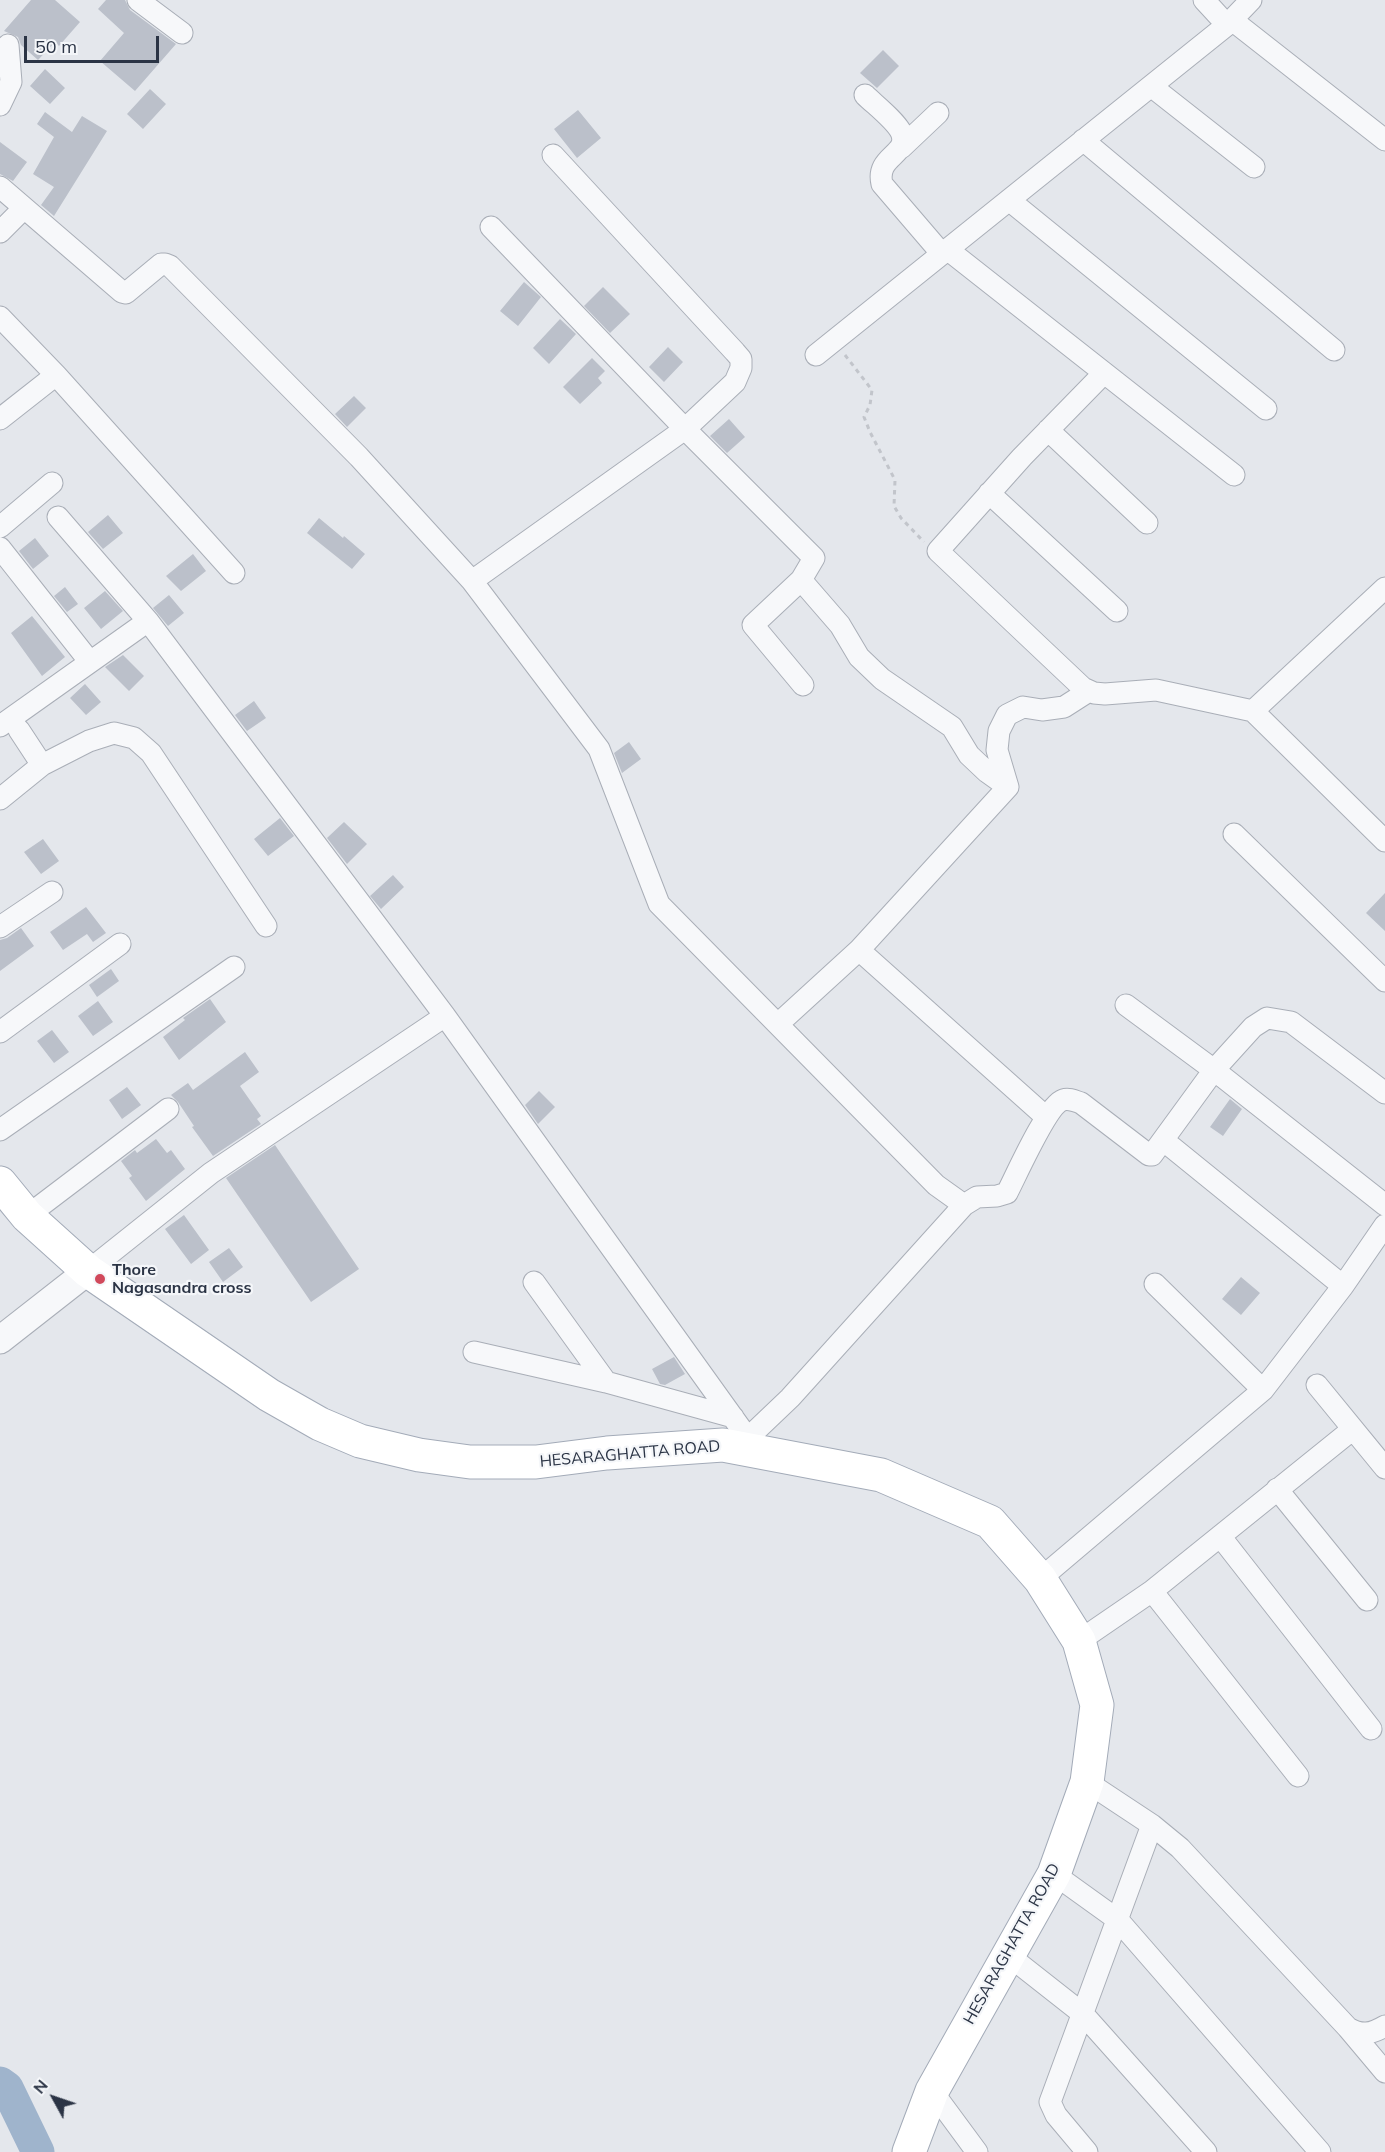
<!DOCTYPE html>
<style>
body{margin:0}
#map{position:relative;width:1385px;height:2152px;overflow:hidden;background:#e4e7ec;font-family:Mulish,sans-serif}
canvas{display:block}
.north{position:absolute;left:24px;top:2068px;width:60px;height:60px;-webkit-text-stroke:4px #f4f6f9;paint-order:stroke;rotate:310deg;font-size:16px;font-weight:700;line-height:24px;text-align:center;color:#2b3445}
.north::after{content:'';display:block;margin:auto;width:21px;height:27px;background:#2b3445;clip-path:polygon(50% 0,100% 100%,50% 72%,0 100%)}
.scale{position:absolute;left:24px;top:36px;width:135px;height:27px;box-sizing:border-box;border:3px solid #2b3445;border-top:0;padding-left:8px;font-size:18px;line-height:21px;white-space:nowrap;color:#2b3445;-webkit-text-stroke:4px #f4f6f9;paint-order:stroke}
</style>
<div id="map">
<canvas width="1385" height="2152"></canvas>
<div class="north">N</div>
<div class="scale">50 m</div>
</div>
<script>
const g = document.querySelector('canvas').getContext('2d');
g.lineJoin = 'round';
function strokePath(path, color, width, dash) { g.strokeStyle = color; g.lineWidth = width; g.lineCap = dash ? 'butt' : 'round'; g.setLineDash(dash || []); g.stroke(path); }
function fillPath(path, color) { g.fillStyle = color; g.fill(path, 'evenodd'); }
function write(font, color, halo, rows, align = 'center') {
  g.font = font + ' Mulish,sans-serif'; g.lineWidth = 4.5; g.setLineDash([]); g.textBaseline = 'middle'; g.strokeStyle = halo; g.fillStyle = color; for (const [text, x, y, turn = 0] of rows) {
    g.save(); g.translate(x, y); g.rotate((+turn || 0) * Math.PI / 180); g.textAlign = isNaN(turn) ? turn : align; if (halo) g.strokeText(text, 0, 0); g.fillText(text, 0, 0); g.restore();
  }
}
strokePath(new Path2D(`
 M0 2083 7 2088 38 2152`), '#9fb4cc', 33);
fillPath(new Path2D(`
 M31 0H55L80 22 59 46 55 42 38 60 21 45 18 37 4 31Z
 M106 0H125L130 10 176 44 135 91 100 61 124 33 98 9Z
 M883 50 899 66 877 88 860 73Z
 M45 69 65 88 50 104 30 86Z
 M150 89 166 104 143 129 127 114Z
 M578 110 601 138 577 158 554 129Z
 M45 112 72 132 82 116 107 131 54 216 41 205 54 187 33 174 54 137 37 124Z
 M0 142 27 162 13 181 0 174Z
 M524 282 541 297 518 326 500 311Z
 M603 287 630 314 610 333 584 306Z
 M560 319 576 334 549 364 533 348Z
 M668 347 683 362 664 382 649 367Z
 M592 358 605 371 598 378 602 383 580 404 563 387Z
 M354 396 366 408 347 427 335 414Z
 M729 419 745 437 727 453 710 436Z
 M108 515 123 533 103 549 88 532Z
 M319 518 343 538 344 536 365 554 352 569 307 533Z
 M35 538 49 556 33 569 19 551Z
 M193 554 206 571 181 591 166 576Z
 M65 587 78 604 67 612 54 596Z
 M105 591 123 611 101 629 84 608Z
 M169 595 184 613 168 626 153 608Z
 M32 616 65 657 42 676 11 633Z
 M123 655 144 676 129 691 105 667Z
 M85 684 101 702 86 715 70 698Z
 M254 701 266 718 247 731 235 715Z
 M629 742 641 759 622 773 614 753Z
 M280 818 294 836 268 856 254 839Z
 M344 822 367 844 347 864 327 838Z
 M43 839 59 861 41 874 24 852Z
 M393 875 404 887 381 909 370 896Z
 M1385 893V931L1366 913Z
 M86 907 106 933 93 942 87 934 63 950 50 932Z
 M21 928 34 946 0 971V940L7 938Z
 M111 969 119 981 97 997 89 985Z
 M210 999 226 1022 179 1060 163 1037 185 1020 183 1018Z
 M98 1001 113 1022 93 1036 78 1016Z
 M52 1030 69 1052 54 1063 37 1041Z
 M245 1052 259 1072 240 1086 261 1116 257 1119 261 1124 213 1156 192 1127 194 1126 178 1102 171 1095 188 1083 193 1090Z
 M127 1087 141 1105 122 1119 109 1100Z
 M539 1091 555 1107 538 1124 525 1105Z
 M1230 1099 1242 1109 1223 1136 1210 1127Z
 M156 1139 167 1153 171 1150 185 1169 146 1201 129 1178 132 1176 121 1161 135 1150 137 1153Z
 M275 1145 359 1269 311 1302 226 1178Z
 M184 1215 209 1250 191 1264 165 1229Z
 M229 1248 243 1267 223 1282 209 1262Z
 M1241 1277 1260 1293 1241 1315 1222 1299Z
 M674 1357 685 1374 665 1385 660 1384 652 1369Z`), '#bbc0ca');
const minor = new Path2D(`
 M138 0 182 33
 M1204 0 1227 25
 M1232 20 1385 140
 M1151 86 1254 167
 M865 95C874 104 895 120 901 132 911 155 875 155 882 184L942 254
 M0 105 11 82 8 45
 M1083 140 1334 350
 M901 148 938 113
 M0 187 122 292 126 293 161 264H165L170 266 359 457 472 581 599 749 659 904 936 1185 964 1205
 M1009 200 1266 409
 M491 227 685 429 814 558 801 580 753 625 803 685
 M0 232 24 208
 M947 249 1234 475
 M0 317 56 375 234 573
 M816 355 1227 25 1251 0
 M1104 373 1022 457 938 551 1083 688 1094 693 1105 694 1156 690 1253 711 1385 841
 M0 419 56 375
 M1048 430 1147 523
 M989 493 1117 611
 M58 517 148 621 445 1016 757 1451
 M0 527 52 483
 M0 548 90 662
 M801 580 840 625 859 657 882 679 952 727 969 755 987 772 1008 787
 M472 581 685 429 735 382 741 368V359L735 352 553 155
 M1253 711 1385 588
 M0 726 148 621
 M19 730 42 765
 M0 799 42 765 89 741 114 733 134 738 151 753 266 926
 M1234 834 1385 981
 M0 927 52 892
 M859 950 1008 787 997 750 999 731 1007 715 1023 707 1042 710 1064 707 1089 691
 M1126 1005 1214 1070 1385 1205
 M778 1024 859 950 1046 1117
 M0 1032 120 944
 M0 1130 234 967
 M1163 1140 1343 1286
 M27 1216 168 1109
 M88 1271 211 1173 445 1016
 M534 1282 606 1382
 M1155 1284 1263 1390
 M474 1352 606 1382 733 1417
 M1317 1385 1385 1468
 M748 1438 790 1398 964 1205 977 1197 997 1196 1007 1193C1016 1176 1047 1105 1063 1100 1069 1098 1075 1101 1081 1103L1149 1155H1152L1214 1070 1253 1027 1267 1018 1291 1022 1385 1093
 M1277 1489 1367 1600
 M1220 1536 1371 1729
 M1040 1579 1263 1390 1343 1286 1385 1225
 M1152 1591 1298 1776
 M1079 1641 1152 1591 1353 1429
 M1087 1782 1152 1825 1180 1848 1348 2028C1362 2036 1371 2034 1385 2026
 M1054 1874 1118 1920 1320 2152
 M1008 1955 1083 2014 1206 2152
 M1348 2028 1385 2072
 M932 2091 977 2152
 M1087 2152 1056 2115 1050 2102 1152 1825`);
const tertiary = new Path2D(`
 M0 1340 88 1271`);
const primary = new Path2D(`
 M0 1183 27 1216 88 1271 269 1395 320 1424 360 1441 419 1455 470 1462H536L607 1453 723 1445 881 1475 990 1522 1040 1579 1079 1641 1097 1705 1087 1782 1054 1874 932 2091 909 2152`);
strokePath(minor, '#a9aeb7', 23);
strokePath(tertiary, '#a9aeb7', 29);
strokePath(primary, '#a3abb8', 35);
strokePath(new Path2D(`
 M845 355 872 390 870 405 864 417 870 432 895 480 894 506 901 518 924 542`), '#c2c5cb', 3, [4.5, 4.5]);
strokePath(minor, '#f7f8fa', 21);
strokePath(tertiary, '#f7f8fa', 27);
strokePath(primary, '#fff', 33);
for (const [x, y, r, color] of [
 [100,1279,6,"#d1495b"]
]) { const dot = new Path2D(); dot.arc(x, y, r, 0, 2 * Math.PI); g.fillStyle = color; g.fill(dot); strokePath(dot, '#f4f6f9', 2); }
write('bold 16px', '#2b3445', '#f4f6f9', [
 ["Thore",112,1270],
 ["Nagasandra cross",112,1288]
], 'left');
write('16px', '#2b3445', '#f4f6f9', [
 ["HESARAGHATTA ROAD",630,1454,-5],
 ["HESARAGHATTA ROAD",1012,1944,-61]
]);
</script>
